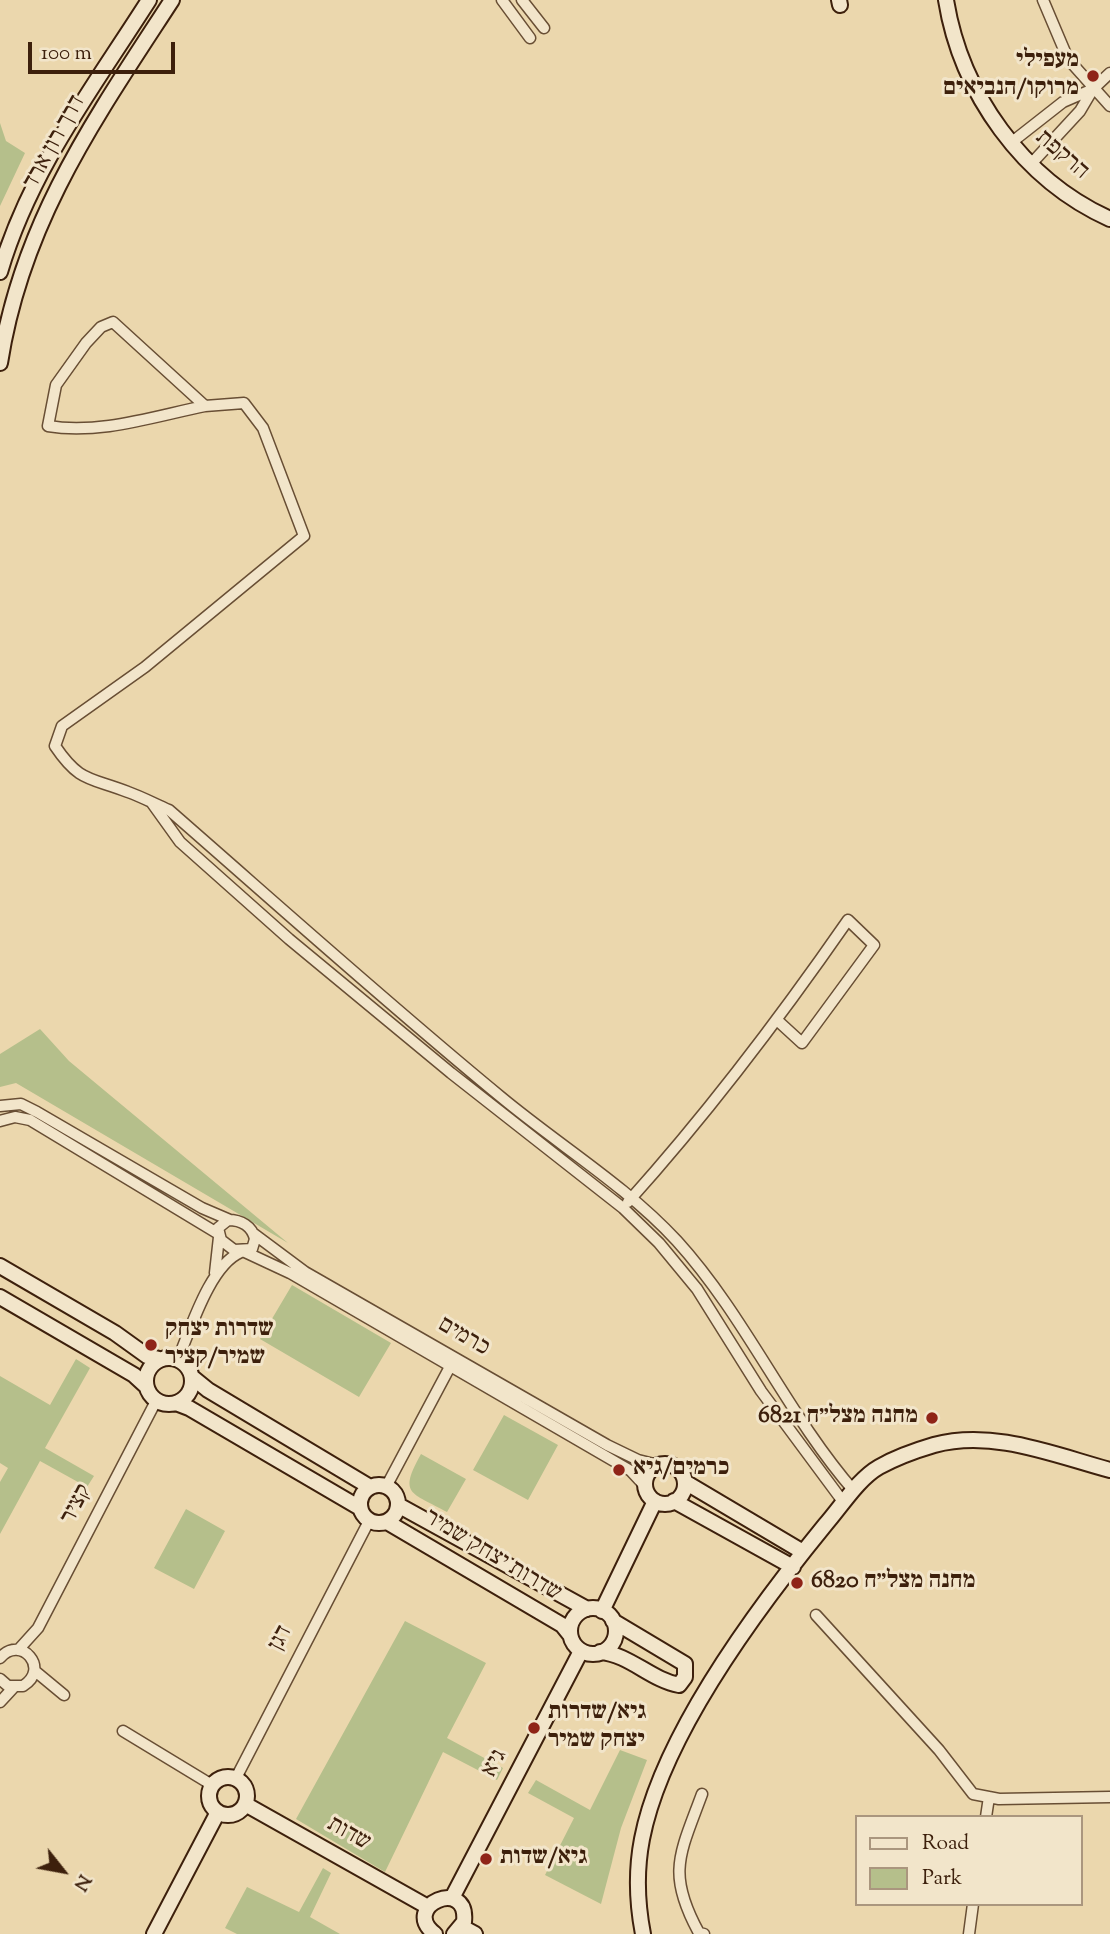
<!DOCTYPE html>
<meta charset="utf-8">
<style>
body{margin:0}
#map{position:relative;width:1110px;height:1934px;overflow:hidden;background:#ebd7ad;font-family:"Sorts Mill Goudy",serif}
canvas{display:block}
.legend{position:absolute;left:855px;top:1815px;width:228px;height:91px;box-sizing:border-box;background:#f2e5ca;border:2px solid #aa967e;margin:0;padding:9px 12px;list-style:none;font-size:21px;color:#3d200c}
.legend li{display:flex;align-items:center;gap:14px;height:35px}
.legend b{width:35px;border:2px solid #aa967e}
.north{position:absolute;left:28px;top:1836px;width:70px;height:70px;-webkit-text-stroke:5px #f2e5ca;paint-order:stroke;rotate:121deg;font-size:19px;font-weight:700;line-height:28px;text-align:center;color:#3d200c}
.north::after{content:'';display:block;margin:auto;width:24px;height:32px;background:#3d200c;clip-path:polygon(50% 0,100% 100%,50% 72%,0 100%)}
.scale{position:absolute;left:28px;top:42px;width:147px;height:32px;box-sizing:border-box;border:4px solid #3d200c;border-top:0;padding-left:9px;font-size:21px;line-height:24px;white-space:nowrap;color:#3d200c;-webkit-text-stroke:5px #f2e5ca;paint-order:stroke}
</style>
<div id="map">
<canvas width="1110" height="1934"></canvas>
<ul class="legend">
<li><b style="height:9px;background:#f2e5ca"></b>Road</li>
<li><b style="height:19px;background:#b5bf8b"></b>Park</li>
</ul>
<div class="north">N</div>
<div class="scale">100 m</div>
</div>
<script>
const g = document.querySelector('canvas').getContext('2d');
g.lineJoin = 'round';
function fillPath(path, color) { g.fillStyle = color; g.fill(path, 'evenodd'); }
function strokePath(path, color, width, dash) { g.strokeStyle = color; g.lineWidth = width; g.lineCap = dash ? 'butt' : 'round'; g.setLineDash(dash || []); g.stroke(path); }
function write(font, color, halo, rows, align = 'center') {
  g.font = font + ' "Sorts Mill Goudy","Frank Ruhl Libre",serif'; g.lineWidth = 6; g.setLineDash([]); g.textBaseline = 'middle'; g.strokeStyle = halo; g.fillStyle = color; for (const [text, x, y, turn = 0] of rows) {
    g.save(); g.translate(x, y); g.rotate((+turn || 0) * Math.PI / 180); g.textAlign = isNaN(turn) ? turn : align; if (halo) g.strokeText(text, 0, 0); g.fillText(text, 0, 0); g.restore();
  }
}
fillPath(new Path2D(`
 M0 123 6 141 25 153 0 206Z
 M40 1029 69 1061 288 1243 16 1083 0 1087V1054Z
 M292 1285 391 1343 359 1397 260 1339Z
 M76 1359 90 1368 45 1448 94 1476 87 1487 40 1461 0 1534V1482L8 1468 0 1463V1376L50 1405Z
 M504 1415 558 1445 528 1500 473 1470Z
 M421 1454 466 1479 447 1512C411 1492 398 1495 421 1454Z
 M186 1509 225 1531 194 1589 154 1568Z
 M405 1621 486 1663 447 1738 503 1768 497 1780 443 1752 385 1872 296 1819Z
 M620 1750 647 1760 621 1828 601 1904 545 1875 574 1818 528 1793 536 1780 590 1810Z
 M323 1868 331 1873 310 1917 340 1934H237L225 1928 247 1887 299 1912Z`), '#b5bf8b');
const street = new Path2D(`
 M502 0 530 38
 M522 0 544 28
 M1043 0 1068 59 1110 106
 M1012 142 1063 102 1093 89
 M1031 164 1080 111 1093 89 1110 73
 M205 406C155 416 99 435 48 426L56 385 86 343 101 327 113 322 205 406 244 403 263 428 304 536 145 667 62 726 55 746C80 783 90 777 128 792 142 797 155 804 169 810 279 906 388 1004 501 1097 560 1146 625 1185 677 1241 746 1317 787 1414 854 1491
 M152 803 180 842 289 939 451 1073 623 1208 659 1243 697 1289 761 1391 844 1503
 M0 1106 21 1104 37 1112 202 1208 230 1220
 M0 1121 15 1117 30 1120 217 1233
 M628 1202C708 1113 780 1018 848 920L874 945 802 1043 778 1021
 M228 1220C241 1220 252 1226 255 1239L252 1249 234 1250 221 1240 218 1228Z
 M254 1234 305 1272 607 1445 638 1460 658 1465
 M245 1252 290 1273 631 1471 645 1486
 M215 1273 219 1237
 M178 1359C191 1328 210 1265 241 1252
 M386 1487 453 1361
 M816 1615 939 1750 973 1794 999 1799 1110 1797
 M19 1649 38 1628 156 1401
 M0 1658C21 1634 51 1669 23 1686H8L0 1679
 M35 1671 64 1695
 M0 1702 13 1688
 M123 1731 212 1785
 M236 1778 369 1521
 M702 1794C680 1854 666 1873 699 1933L704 1934
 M986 1817 989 1797
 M969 1934 973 1904`);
const secondary = new Path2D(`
 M839 0 840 5
 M946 0C961 93 1023 180 1110 219
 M0 272C30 170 93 88 149 0
 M0 363C22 221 96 117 172 0
 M0 1266 115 1333 147 1356 159 1359
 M0 1297 134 1375 146 1386
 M146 1381a23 23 0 1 1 46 0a23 23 0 1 1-46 0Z
 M192 1377 208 1390 370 1487
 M176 1403 189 1408 360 1508
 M645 1484a20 20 0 1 1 40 0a20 20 0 1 1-40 0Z
 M685 1482 803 1552
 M360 1504a19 19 0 1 1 38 0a19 19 0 1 1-38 0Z
 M674 1501 793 1567
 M398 1505 587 1609
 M387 1522 562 1625 570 1635
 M570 1631a23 23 0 1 1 46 0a23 23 0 1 1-46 0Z
 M602 1611 655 1501
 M600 1652C629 1654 651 1680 679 1685L685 1677V1664L613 1621
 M209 1796a19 19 0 1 1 38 0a19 19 0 1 1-38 0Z
 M245 1804 428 1907
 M452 1898 581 1651
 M462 1927 475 1934
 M154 1934 218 1812
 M435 1934C399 1906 469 1876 464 1922L454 1934
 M643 1934C637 1903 636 1870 642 1839 662 1735 758 1607 825 1525 841 1507 858 1479 879 1467 895 1458 917 1450 934 1445 993 1429 1054 1455 1110 1470`);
strokePath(street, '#684e34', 13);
strokePath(secondary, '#3d200c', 18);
strokePath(street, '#f2e5ca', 10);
strokePath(secondary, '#f2e5ca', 14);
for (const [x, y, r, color] of [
 [1093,76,7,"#8f2418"],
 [151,1345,7,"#8f2418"],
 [932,1418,7,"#8f2418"],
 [619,1470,7,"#8f2418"],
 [797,1583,7,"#8f2418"],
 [534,1728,7,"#8f2418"],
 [486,1859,7,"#8f2418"]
]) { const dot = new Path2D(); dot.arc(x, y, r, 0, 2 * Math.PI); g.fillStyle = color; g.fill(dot); strokePath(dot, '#f2e5ca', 2.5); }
write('bold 24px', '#3d200c', '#f2e5ca', [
 ["מעפילי",1079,62,"right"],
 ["מרוקו/הנביאים",1079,90,"right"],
 ["שדרות יצחק",165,1331],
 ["שמיר/קציר",165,1359],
 ["מחנה מצל״ח 6821",918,1418,"right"],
 ["כרמים/גיא",633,1470],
 ["מחנה מצל״ח 6820",811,1583],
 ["גיא/שדרות",548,1714],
 ["יצחק שמיר",548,1742],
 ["גיא/שדות",500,1859]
], 'left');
write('24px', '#3d200c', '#f2e5ca', [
 ["דרך רון ארד",56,143,-61],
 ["הרקפת",1061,156,41],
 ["כרמים",463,1338,30],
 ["קציר",78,1505,-63],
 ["שדרות יצחק שמיר",492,1557,31],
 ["דגן",282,1639,-63],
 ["גיא",496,1764,-62],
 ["שדות",348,1835,29]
]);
</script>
